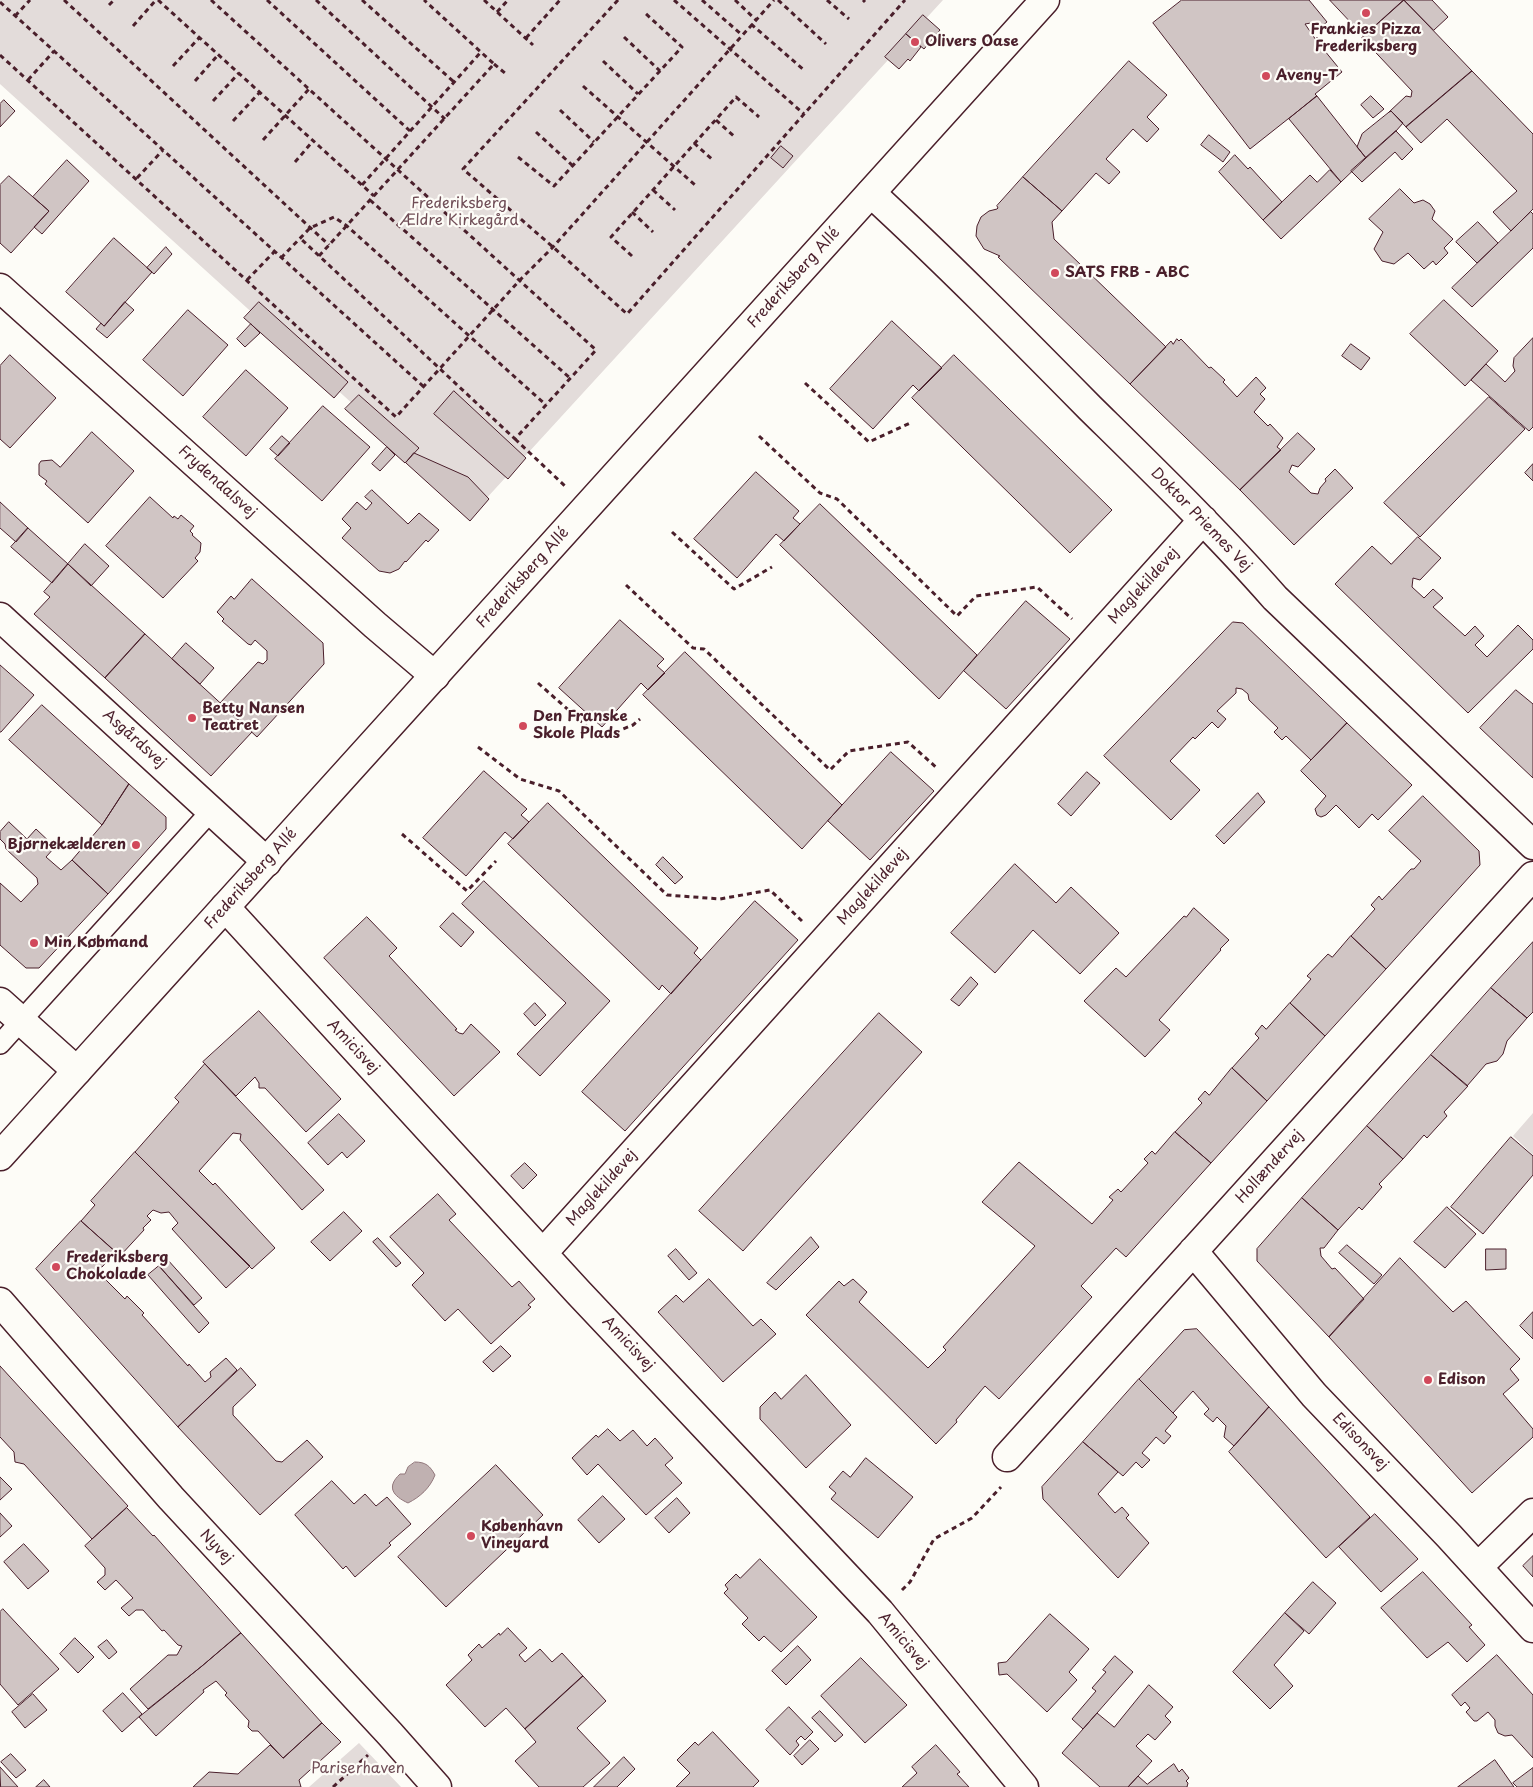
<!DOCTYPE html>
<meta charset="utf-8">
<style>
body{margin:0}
canvas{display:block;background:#fdfcf7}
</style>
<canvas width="1533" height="1787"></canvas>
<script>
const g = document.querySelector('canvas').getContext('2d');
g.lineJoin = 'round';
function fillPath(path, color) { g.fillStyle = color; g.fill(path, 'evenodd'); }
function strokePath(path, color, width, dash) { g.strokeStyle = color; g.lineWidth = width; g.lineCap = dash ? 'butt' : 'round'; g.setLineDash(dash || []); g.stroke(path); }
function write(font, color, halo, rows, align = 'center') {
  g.font = font + ' "Playpen Sans",sans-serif'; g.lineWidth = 4.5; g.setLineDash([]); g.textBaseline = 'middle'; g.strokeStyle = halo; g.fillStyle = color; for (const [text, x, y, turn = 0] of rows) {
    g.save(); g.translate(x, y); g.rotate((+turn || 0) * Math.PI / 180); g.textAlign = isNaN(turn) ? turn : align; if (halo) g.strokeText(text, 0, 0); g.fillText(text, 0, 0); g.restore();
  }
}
fillPath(new Path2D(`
 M0 0H943L473 513 0 84Z
 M1533 1113V1155L1513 1136Z
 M359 1743 401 1787H309Z`), '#e3dcda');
const water = new Path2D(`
 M415 1462C426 1462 430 1466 435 1475 430 1488 420 1497 408 1503 393 1496 386 1487 400 1474H405L408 1467Z`);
fillPath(water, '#c0b1b1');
strokePath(water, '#91777b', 1);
const building = new Path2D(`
 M1182 0H1309L1327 22 1316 31 1311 23 1305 24 1316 40 1317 37 1322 44 1320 45 1342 72 1315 94 1317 96 1250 149 1153 23Z
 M1330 0H1404L1364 36Z
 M1404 0 1472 71 1406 127 1391 111 1389 112 1406 96 1411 97 1412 91 1362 38Z
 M1404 0H1432L1448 17 1434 30Z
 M923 15 940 30 924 49 906 34Z
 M906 34 921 47 910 61 908 59 899 69 885 57Z
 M1129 61 1167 95 1147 117 1159 129 1147 142 1133 129 1106 159 1120 172 1109 184 1096 173 1062 211 1023 177Z
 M1472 71 1533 134V209L1511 231 1493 212 1517 191 1447 119 1421 143 1406 127Z
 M1317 96 1366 158 1341 182 1289 119Z
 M1371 96 1384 109 1373 118 1361 105Z
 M4 100 15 111 0 127V104Z
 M1391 111 1403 123 1396 131 1366 158 1357 147 1362 134Z
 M1396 131 1413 149 1402 160 1395 152 1362 182 1351 171Z
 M1209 135 1230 152 1223 162 1201 145Z
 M781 146 793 156 783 168 771 158Z
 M1235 155 1248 169 1250 167 1282 202 1263 220 1219 172Z
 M67 160 89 181 42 234 34 227 49 211 33 197Z
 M1330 170 1341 182 1281 239 1263 220 1310 175 1317 182Z
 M9 176 49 211 11 253 0 243V185Z
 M1023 177 1062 211 1052 222 1054 239 1166 347 1130 384 998 257 1000 256 984 249 976 236 977 226 981 217 989 211 997 209 998 208 997 206Z
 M1400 189 1414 203 1423 200 1430 204 1435 211 1432 219 1453 239 1444 248 1448 253 1436 265 1433 261 1424 269 1408 253 1394 264 1382 261 1374 249 1383 232 1369 219Z
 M1531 212 1533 214V248L1472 307 1452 288Z
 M1478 222 1498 243 1477 263 1456 242Z
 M114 238 152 272 104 326 66 292Z
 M166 247 172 254 154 274 147 268Z
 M1444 300 1498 351 1465 386 1410 334Z
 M125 302 134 310 107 338 96 329 101 323 104 326Z
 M259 302 348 382 334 398 244 318Z
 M188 310 228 345 183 396 143 360Z
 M892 321 942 368 919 391 913 385 873 429 830 389Z
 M251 324 260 333 245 347 237 339Z
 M1533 338V427L1529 431 1471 380 1486 364 1505 382 1515 371 1513 366 1514 358Z
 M1177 339 1179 341 1181 339 1209 368 1211 367 1225 380 1223 382 1237 397 1256 377 1266 388 1260 394 1265 399 1254 412 1268 426 1270 424 1283 438 1277 447 1281 450 1240 490 1130 384 1171 341 1173 344Z
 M1351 344 1370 358 1361 370 1342 356Z
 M10 355 56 398 10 448 0 439V366Z
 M954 355 1112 510 1070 553 912 398Z
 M246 370 288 408 246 456 203 417Z
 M454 391 526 458 508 479 434 414Z
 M359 395 419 448 405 463 345 409Z
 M1489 397 1525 429 1420 537 1384 503Z
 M323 406 370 447 322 501 275 459Z
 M92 432 134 471 88 523 45 484 47 481 39 475V464L41 461 52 460 60 467Z
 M1298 433 1315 449 1298 467 1292 465 1289 472 1311 493 1318 494 1320 488 1326 481 1325 479 1335 469 1353 488 1294 545 1240 490Z
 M282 436 290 443 278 456 270 449Z
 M387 447 395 455 380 471 372 464Z
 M414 453 468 477 489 499 470 521 406 463Z
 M1533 464V481L1525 473Z
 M756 472 799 511 793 518 800 524 784 541 776 534 737 578 694 539Z
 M372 490 408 524 419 513 439 530 428 542 426 540 406 562 405 561 399 569 390 573 379 571 342 538 351 528 342 519 357 502 366 510 372 503 365 497Z
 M150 497 173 518 174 516 178 519 181 515 194 526 190 531 193 534 192 535 201 543 200 552 195 558 198 561 163 598 106 546Z
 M0 502 28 528 16 542 0 528Z
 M820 504 977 655 939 699 780 545Z
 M28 528 68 564 52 583 11 547Z
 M1418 537 1441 558 1420 580 1413 578 1412 587 1424 598 1433 589 1443 598 1433 607 1465 636 1475 626 1484 636 1475 645 1487 657 1518 625 1533 640V649L1468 713 1335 584 1372 546 1391 564Z
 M85 544 109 566 91 586 68 564Z
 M68 564 145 634 105 678 34 614 50 597 44 592Z
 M252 579 323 643 324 664 257 737 220 703 258 662 263 664 267 660V651L255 640 251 645 248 644 222 621 224 619 217 612 231 596 234 599Z
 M1026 601 1070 639 1006 709 964 671Z
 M620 620 664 659 657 666 665 673 648 690 641 683 602 727 559 688Z
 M1233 622 1243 623 1347 723 1311 760 1286 736 1282 740 1274 732 1278 728 1249 700 1248 694 1242 689 1236 688V693L1217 711 1226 719 1218 728 1212 722 1195 739 1193 737 1170 761 1200 790 1171 820 1104 756Z
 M145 634 252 732 211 776 105 678Z
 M186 643 214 668 200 684 172 659Z
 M685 652 842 805 802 849 643 695Z
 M0 665 34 695 1 732H0Z
 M1516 690 1533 704V778L1480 728Z
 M42 705 129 784 102 825 9 740Z
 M1347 723 1412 785 1378 820 1372 814 1359 828 1336 805 1326 815 1321 817 1317 815 1315 809 1326 796 1301 771Z
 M891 752 934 791 870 860 828 821Z
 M484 771 527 809 521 815 529 822 513 839 505 832 466 876 423 838Z
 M1087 772 1100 783 1071 816 1058 804Z
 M129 784 166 817V829L108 894 72 860 102 825Z
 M1258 793 1265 802 1224 844 1216 836Z
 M1423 796 1479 851 1480 865 1386 969 1351 936 1375 909 1371 905 1379 896 1382 900 1411 869H1414L1421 861 1389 831Z
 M548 803 698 948 694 953 701 960 671 994 662 985 659 990 508 844Z
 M9 822 27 839 36 829 55 847 46 857 61 870 72 860 108 894 39 968H26L0 945V883L21 902 38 884 37 878 6 849 5 844 0 839V832Z
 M663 857 683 877 675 884 656 865Z
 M1015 864 1056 903 1071 887 1119 933 1080 974 1033 930 995 973 951 933Z
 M484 881 610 1001 540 1076 517 1054 566 1003 462 904Z
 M755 901 798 940 625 1131 582 1092Z
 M1194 908 1229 940 1220 949 1221 950 1159 1020 1170 1030 1145 1057 1084 1001 1116 968 1126 977 1184 916 1186 917Z
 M453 913 474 932 461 947 440 927Z
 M367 917 397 948 389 956 457 1029 455 1030 459 1033 463 1034 471 1024 500 1052 454 1096 324 958Z
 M1351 936 1386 969 1325 1036 1290 1003 1311 979 1307 976 1328 954 1332 957Z
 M1533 942V1012L1527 1018 1491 988Z
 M971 977 978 984 959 1006 951 1000Z
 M1491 988 1527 1018 1507 1041 1503 1054 1497 1061 1486 1064 1467 1086 1431 1055Z
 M535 1003 546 1015 535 1026 524 1014Z
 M1290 1003 1325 1036 1267 1101 1232 1068 1259 1038 1255 1034 1262 1025 1266 1029Z
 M259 1011 341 1099 306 1132 265 1088H259V1083L255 1077 236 1096 203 1062Z
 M879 1013 922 1052 743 1251 699 1211Z
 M1431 1055 1468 1086 1444 1112 1447 1116 1427 1138 1424 1135 1403 1159 1367 1126Z
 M205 1064 324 1190 302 1210 240 1140 241 1134 233 1133 199 1171 213 1185 215 1183 275 1248 252 1269 135 1152 179 1102 175 1098Z
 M1232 1068 1267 1101 1211 1163 1175 1132 1202 1103 1198 1099 1205 1091 1209 1095Z
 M339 1114 365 1141 347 1158 342 1152 328 1165 308 1143Z
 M1367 1126 1403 1159 1379 1184 1382 1187 1362 1210 1359 1207 1338 1230 1302 1198Z
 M1175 1132 1211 1163 1126 1257 1116 1248 1081 1286 1092 1297 999 1399 985 1386 956 1420 957 1422 936 1444 806 1315 839 1281 844 1286 853 1279 867 1292 859 1302 928 1368 946 1350 943 1347 1035 1246 982 1202 1019 1162 1092 1224 1113 1200 1109 1197 1118 1189 1121 1192 1148 1163 1144 1159 1152 1151 1155 1154Z
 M1511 1137 1533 1156V1175L1483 1234 1451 1207Z
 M135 1152 250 1266 226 1288 172 1229 178 1223 169 1212 161 1213 153 1210 147 1216 151 1220 143 1228 144 1230 120 1256 81 1221 95 1205 91 1201Z
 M525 1163 537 1175 523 1189 511 1176Z
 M438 1194 456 1214 449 1220 512 1287 519 1281 535 1299 528 1305 531 1307 491 1344 458 1309 445 1321 412 1285 424 1273 390 1237Z
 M1302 1198 1338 1230 1324 1248H1320L1321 1256 1332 1269 1335 1268 1364 1299 1329 1337 1257 1261V1249Z
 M1447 1207 1476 1234 1445 1268 1414 1242Z
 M344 1212 362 1231 330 1261 311 1242Z
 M81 1221 116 1252 102 1267H98L93 1274 99 1280 105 1279 125 1299 127 1296 144 1313 142 1315 188 1366 189 1364 205 1382 211 1377 210 1372 226 1358 237 1370 178 1427 36 1269Z
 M811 1237 819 1247 776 1290 767 1283Z
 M378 1238 401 1263 396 1267 373 1242Z
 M1347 1245 1382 1275 1374 1284 1339 1253Z
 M676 1249 697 1273 689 1280 668 1256Z
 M1486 1249H1506V1269L1486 1270Z
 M1400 1258 1453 1312 1466 1301 1520 1359 1510 1369 1519 1380 1503 1394 1533 1429V1437L1472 1493 1329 1337Z
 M167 1259 202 1298 194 1305 159 1266Z
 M159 1266 209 1323 199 1333 148 1275Z
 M709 1279 753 1326 761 1319 776 1334 723 1382 658 1312 676 1295 683 1302Z
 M1533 1312V1339L1520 1326Z
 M1197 1329 1269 1407 1234 1446 1224 1437 1226 1426 1217 1417 1213 1422 1204 1414 1209 1409 1193 1391 1173 1413 1139 1379 1184 1330Z
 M501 1346 511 1356 493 1372 483 1362Z
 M0 1366 128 1506 92 1539 24 1464 15 1462 14 1452 0 1437Z
 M241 1368 256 1385 233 1407V1415L276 1461 282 1462 307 1440 323 1457 260 1515 178 1427Z
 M806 1375 851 1425 806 1468 760 1419V1407L775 1392 781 1399Z
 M1139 1379 1177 1417 1165 1431 1171 1436 1164 1444 1156 1437 1142 1453 1150 1460 1142 1468 1136 1462 1123 1476 1083 1442Z
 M1269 1407 1370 1517 1326 1558 1229 1452Z
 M608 1429 620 1441 633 1430 647 1446 655 1438 673 1458 665 1465 682 1483 646 1515 598 1464 587 1475 572 1458 596 1435 598 1437Z
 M1083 1442 1118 1472 1098 1494 1115 1513 1122 1507 1129 1515 1126 1518 1149 1543 1118 1578 1043 1499 1042 1487Z
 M866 1458 913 1497 878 1538 831 1499 836 1493 829 1487 843 1471 850 1477Z
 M496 1465 543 1515 446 1607 398 1557Z
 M0 1477 12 1489 0 1500Z
 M332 1481 354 1504 365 1494 376 1506 387 1497 411 1524 389 1543 391 1545 355 1577 346 1566 343 1569 295 1515Z
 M603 1496 625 1519 599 1543 578 1520Z
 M677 1498 690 1513 669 1533 655 1518Z
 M127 1508 153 1536 154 1535 241 1633 202 1666 148 1709 130 1689 168 1655H177L182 1646 178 1645 164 1630 162 1631 143 1610H136L129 1616 121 1608 133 1598 116 1580 105 1590 97 1582 105 1575V1568L85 1546Z
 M0 1513 12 1526 0 1537Z
 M1375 1514 1418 1559 1381 1592 1339 1547Z
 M24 1544 49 1571 28 1589 4 1562Z
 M1533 1556V1577L1523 1566Z
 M760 1559 817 1617 781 1652 764 1636 759 1641 742 1624 748 1618 724 1593 728 1589 725 1585 736 1574 740 1578Z
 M1423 1572 1472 1625 1469 1627 1485 1645 1467 1662 1448 1642 1427 1658 1381 1608Z
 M1313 1582 1336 1603 1309 1634 1285 1613Z
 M3 1609 59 1669 18 1705 0 1684V1612Z
 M1285 1613 1304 1631 1274 1665 1293 1686 1270 1709 1233 1672Z
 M1050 1614 1089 1649 1069 1672 1077 1680 1047 1712 1007 1674 999 1675 998 1663 1006 1662Z
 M508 1628 527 1648 519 1655 525 1662 540 1649 552 1662 562 1653 583 1676 525 1729 506 1708 485 1727 446 1685 472 1660 468 1655 479 1644 482 1648 499 1633 500 1635Z
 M241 1633 322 1723 283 1758 258 1731H252L248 1727 249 1721 225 1695 227 1693 216 1681 203 1690 204 1692 156 1736 139 1717 202 1666Z
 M75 1638 94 1657 78 1673 60 1654Z
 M107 1640 117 1652 109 1659 98 1647Z
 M798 1646 811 1660 786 1685 772 1671Z
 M1497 1655 1533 1695V1758L1512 1735 1505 1736 1498 1733 1495 1726V1720L1488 1712 1477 1721H1474L1466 1712 1470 1708 1465 1702 1461 1706 1452 1695Z
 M1115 1656 1133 1672 1083 1729 1072 1719 1096 1691 1092 1688 1106 1672 1103 1670Z
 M861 1658 907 1705 865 1743 821 1696Z
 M583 1676 606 1701 577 1728 610 1763 583 1787H539L515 1761 536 1742 525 1729Z
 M1149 1685 1173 1707 1165 1716 1171 1722 1155 1740 1148 1734 1136 1746 1152 1761 1128 1787H1100L1062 1753 1097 1713 1114 1727Z
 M123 1693 142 1714 122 1732 103 1711Z
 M33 1694 47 1710 25 1728 12 1712Z
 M789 1707 813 1732 805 1740 801 1736 796 1741 799 1745 790 1755 766 1730Z
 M820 1711 843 1735 835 1742 812 1718Z
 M322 1723 341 1742 299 1780 301 1787H193L209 1772 238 1774 270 1745 283 1758Z
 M713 1732 759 1781 753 1787H676L690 1773 677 1760 695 1742 698 1745Z
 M810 1740 819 1749 802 1765 794 1756Z
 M936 1745 960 1772 957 1774 969 1787H902L917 1773 912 1767Z
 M11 1754 26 1770 16 1778 1 1762Z
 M624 1757 635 1769 617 1787H594Z
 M1495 1760 1514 1787H1458Z
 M1174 1764 1179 1772 1182 1769 1189 1778 1186 1781 1188 1783 1187 1787H1128L1138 1776 1147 1784Z
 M0 1767 18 1787H1Z
 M1533 1768V1787H1517L1513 1783Z
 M44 1780 50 1787H36Z`);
fillPath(building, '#d0c5c4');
strokePath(building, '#4a1f2b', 1);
const service = new Path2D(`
 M0 1044 212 810`);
const minor = new Path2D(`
 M871 193C946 262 1018 335 1090 408 1153 470 1217 532 1275 598L1533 845
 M0 288 375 625 435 676
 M0 617 267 862
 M225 907 578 1292 880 1612 1024 1787
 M0 1002 77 1071
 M1193 1251 1314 1395 1449 1536 1533 1628
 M543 1253 1203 520
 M0 1302 171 1498 390 1734 437 1787
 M1007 1457 1533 876
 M1478 1567 1533 1513`);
const tertiary = new Path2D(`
 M0 1156 1045 0`);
strokePath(service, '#4a1f2b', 22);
strokePath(minor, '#4a1f2b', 31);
strokePath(tertiary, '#4a1f2b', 31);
strokePath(new Path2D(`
 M64 0 329 245
 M158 0 374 196
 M211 0 596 350 515 439 300 238
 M267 0 410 131
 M316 0 445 119
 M362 0 454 82
 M484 0 533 45
 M618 0 463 169 553 247 627 314 905 0
 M674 0 804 114
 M702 0 742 35
 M735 0 756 20
 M778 0 826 44
 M827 0 849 19
 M863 0 865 2
 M0 2 424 387
 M109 5 114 0
 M497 12 508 0
 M15 16 30 0
 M751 24 804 70
 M133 26 156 0
 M624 37 660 71
 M526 38 560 0
 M0 55 396 417 519 281 553 247 774 0
 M603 61 638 94
 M494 64 506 74
 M173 66 199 38
 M28 80 54 51
 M195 81 218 55
 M583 86 695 185
 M213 101 239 73
 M560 110 594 142
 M716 120 736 138
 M233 121 260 92
 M536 132 573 166
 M263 140 309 89
 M694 143 714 161
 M518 157 554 186 682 47 645 13
 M295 162 313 141
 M137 178 163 150
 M362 185 481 52
 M653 190 675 210
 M370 200 570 378
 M632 212 653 232
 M319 256 494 64 424 0
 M632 256 611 237 736 97 759 117
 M281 258 310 228 334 217 347 226 546 405
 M247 280 275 251
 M805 383 869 442 910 423
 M759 436 820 493 837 499 957 616 976 596 1037 587 1072 619
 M515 439 565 486
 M672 532 734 589 772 567
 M626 585 693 648 704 649 830 770 849 751 908 742 938 769
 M538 683 600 738 633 725 640 719
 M478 747 520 779 559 791 667 895 720 899 770 890 802 921
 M402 834 467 891 496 861
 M902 1590 910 1582 934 1539 972 1518 1001 1487
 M333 1787 368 1755`), '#4a1f2b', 3, [5, 4]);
strokePath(service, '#fdfcf7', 19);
strokePath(minor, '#fdfcf7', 28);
strokePath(tertiary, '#fdfcf7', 28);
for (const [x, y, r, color] of [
 [1366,13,5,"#d1495b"],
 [915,42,5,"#d1495b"],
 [1266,76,5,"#d1495b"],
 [1055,273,5,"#d1495b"],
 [192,718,5,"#d1495b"],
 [523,726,5,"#d1495b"],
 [136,845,5,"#d1495b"],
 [34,943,5,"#d1495b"],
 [56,1267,5,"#d1495b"],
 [1428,1380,5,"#d1495b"],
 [471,1536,5,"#d1495b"]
]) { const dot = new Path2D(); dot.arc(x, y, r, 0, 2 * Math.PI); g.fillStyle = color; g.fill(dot); strokePath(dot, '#fdfcf7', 2); }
write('bold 15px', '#4a1f2b', '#fdfcf7', [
 ["Frankies Pizza",1366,30,"center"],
 ["Frederiksberg",1366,47,"center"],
 ["Olivers Oase",925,42],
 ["Aveny-T",1276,76],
 ["SATS FRB - ABC",1065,273],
 ["Betty Nansen",202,709],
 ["Teatret",202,726],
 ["Den Franske",533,717],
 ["Skole Plads",533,734],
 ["Bjørnekælderen",126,845,"right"],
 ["Min Købmand",44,943],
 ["Frederiksberg",66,1258],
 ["Chokolade",66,1275],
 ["Edison",1438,1380],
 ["København",481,1527],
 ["Vineyard",481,1544]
], 'left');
write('15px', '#704e57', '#fdfcf7', [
 ["Frederiksberg",459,204],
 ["Ældre Kirkegård",459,221],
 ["Pariserhaven",358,1769]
]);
write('15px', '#4a1f2b', '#fdfcf7', [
 ["Frederiksberg Allé",794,278,-48],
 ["Frydendalsvej",217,482,42],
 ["Doktor Priemes Vej",1201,520,46],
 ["Frederiksberg Allé",523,578,-48],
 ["Maglekildevej",1144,586,-48],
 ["Asgårdsvej",134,739,42],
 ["Frederiksberg Allé",251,879,-48],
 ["Maglekildevej",873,887,-48],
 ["Amicisvej",353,1047,47],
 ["Hollændervej",1270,1167,-48],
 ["Maglekildevej",602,1188,-48],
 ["Amicisvej",628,1344,47],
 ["Edisonsvej",1360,1442,46],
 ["Nyvej",216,1547,47],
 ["Amicisvej",903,1641,50]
]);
</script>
